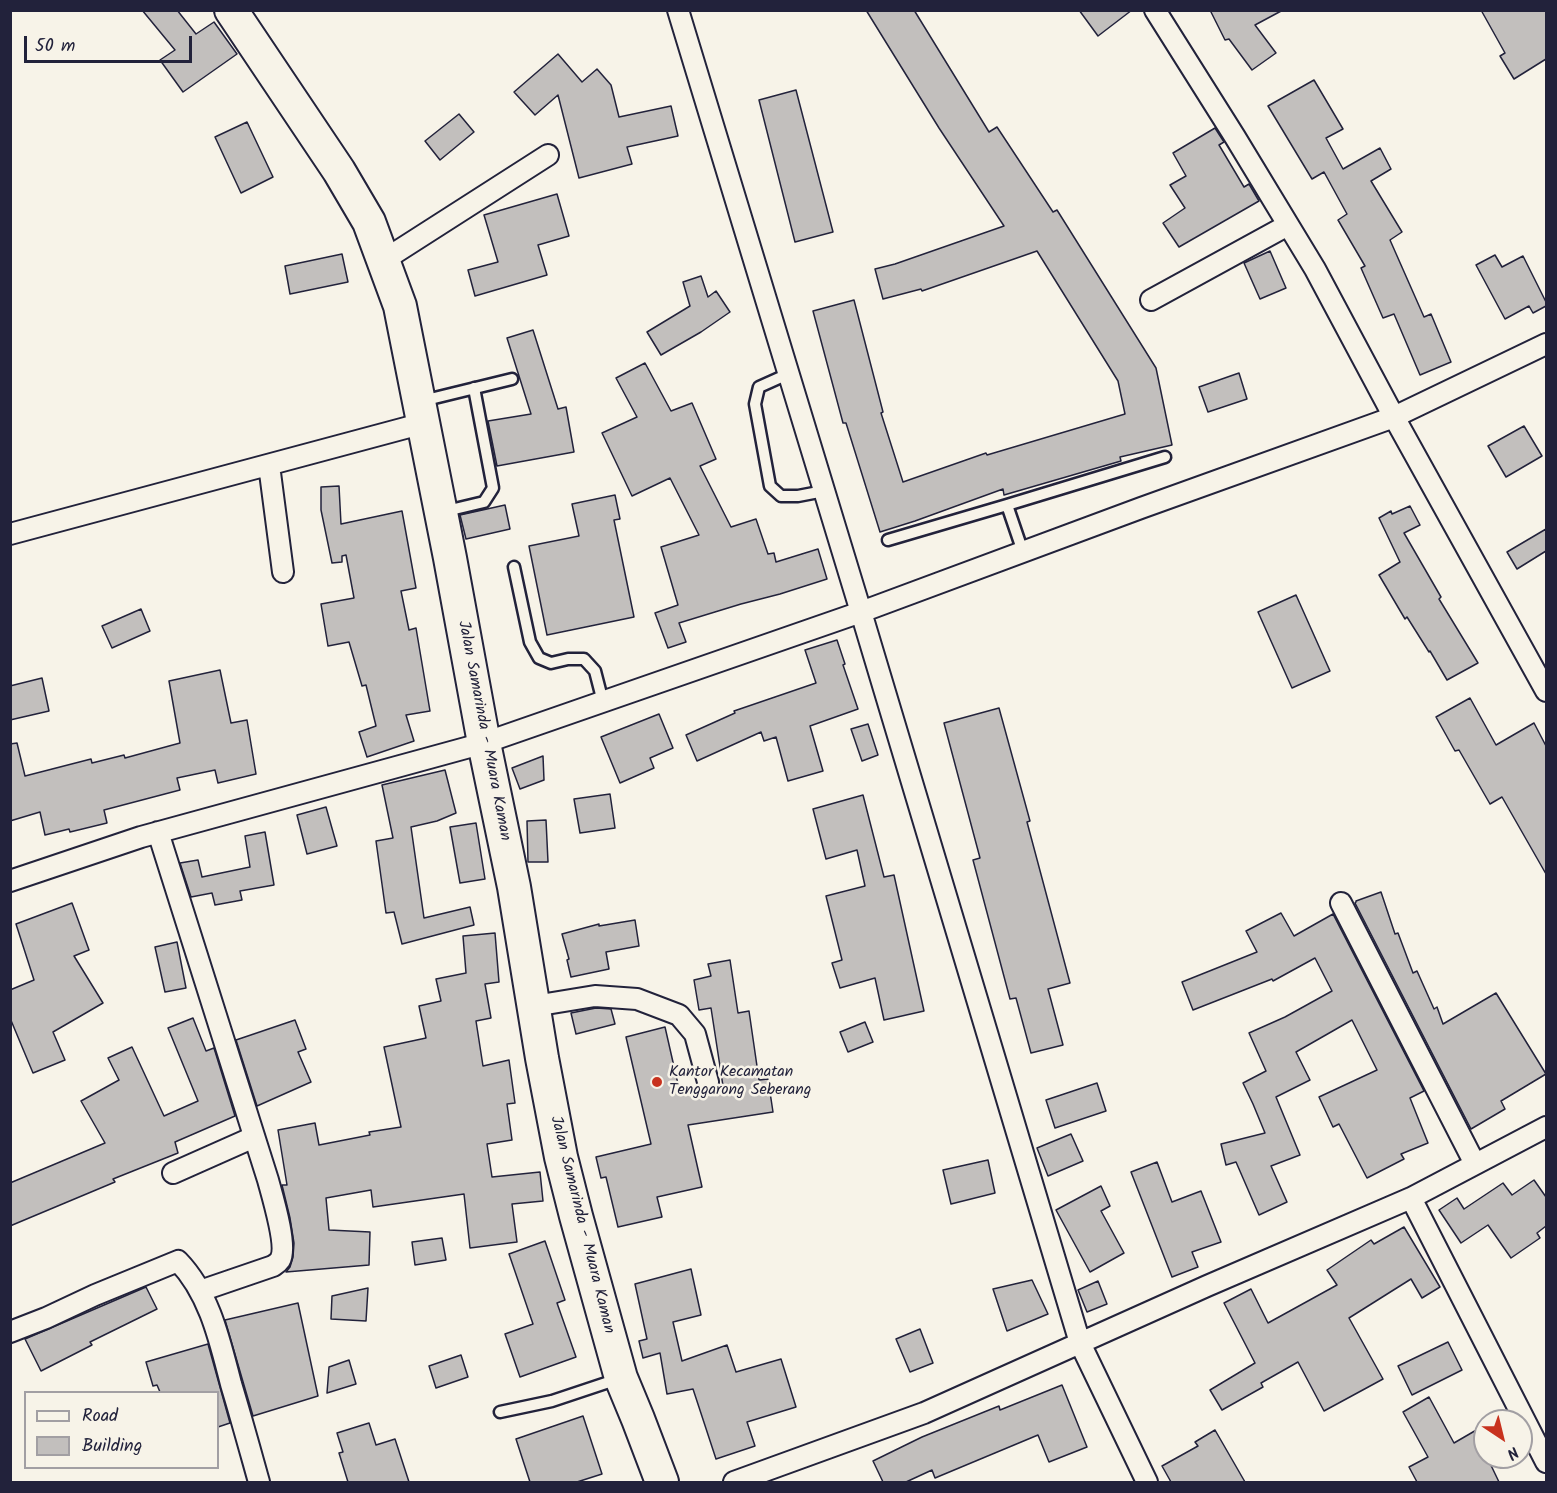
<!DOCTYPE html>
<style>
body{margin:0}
#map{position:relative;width:1557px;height:1493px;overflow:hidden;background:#f7f3e8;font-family:Kalam,sans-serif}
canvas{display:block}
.frame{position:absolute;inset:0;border:12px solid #22223b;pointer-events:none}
.legend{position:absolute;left:24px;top:1391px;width:195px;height:78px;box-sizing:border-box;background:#f7f3e8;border:2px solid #a29fa3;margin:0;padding:8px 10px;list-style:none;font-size:18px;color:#22223b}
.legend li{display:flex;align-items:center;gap:12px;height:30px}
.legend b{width:30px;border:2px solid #a29fa3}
.north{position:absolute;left:1473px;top:1409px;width:60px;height:60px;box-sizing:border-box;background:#f7f3e8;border:2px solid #a29fa3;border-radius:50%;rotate:145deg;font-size:16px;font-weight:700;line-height:24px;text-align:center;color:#22223b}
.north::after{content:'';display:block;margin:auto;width:21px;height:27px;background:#c8321e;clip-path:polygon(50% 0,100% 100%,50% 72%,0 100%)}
.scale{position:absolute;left:24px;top:36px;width:168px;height:27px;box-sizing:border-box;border:3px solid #22223b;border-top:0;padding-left:8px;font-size:18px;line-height:21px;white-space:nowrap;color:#22223b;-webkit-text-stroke:4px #f7f3e8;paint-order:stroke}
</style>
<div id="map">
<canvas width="1557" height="1493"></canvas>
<div class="frame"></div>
<ul class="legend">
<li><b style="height:8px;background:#f7f3e8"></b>Road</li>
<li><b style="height:16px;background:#c2bfbd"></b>Building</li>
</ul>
<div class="north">N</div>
<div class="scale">50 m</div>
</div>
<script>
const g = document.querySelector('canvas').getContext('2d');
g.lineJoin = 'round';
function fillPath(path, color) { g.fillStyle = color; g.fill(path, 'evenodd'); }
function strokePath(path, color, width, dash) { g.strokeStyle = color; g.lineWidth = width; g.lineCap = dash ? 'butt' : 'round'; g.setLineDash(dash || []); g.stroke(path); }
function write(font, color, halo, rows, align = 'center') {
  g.font = font + ' Kalam,sans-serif'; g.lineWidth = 5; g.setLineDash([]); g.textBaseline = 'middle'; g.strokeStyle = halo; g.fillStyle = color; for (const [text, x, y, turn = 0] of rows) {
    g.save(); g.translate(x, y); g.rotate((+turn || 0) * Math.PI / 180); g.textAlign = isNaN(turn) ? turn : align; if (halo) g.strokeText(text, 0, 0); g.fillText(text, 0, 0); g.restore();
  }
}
const building = new Path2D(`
 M142 10H177L196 34 214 22 237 54 183 92 160 60 175 50Z
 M866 10H914L989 132 997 127 1053 212 1057 210 1156 368 1172 445 1120 457 1121 461 1004 495 1003 489 915 521 880 532 846 423H843L813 311 854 300 883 412 881 413 903 482 986 453 987 455 1125 414 1118 381 1037 251 922 291 921 289 883 299 875 269 895 264 1004 226 939 128Z
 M1079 10H1132L1098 36Z
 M1210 10H1283L1255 25 1276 53 1252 70 1229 39 1225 40Z
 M1481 10H1546V59L1514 79 1500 56 1505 53Z
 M558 54 582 82 597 69 611 85 619 117 671 106 678 136 627 147 632 164 579 178 558 95 535 115 514 92Z
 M1314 80 1343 129 1326 138 1343 169 1380 148 1391 169 1371 181 1402 232 1390 240 1424 317 1431 314 1451 362 1420 375 1394 314 1383 318 1361 268 1365 266 1338 220 1347 214 1324 172 1312 179 1268 106Z
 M796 90 833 232 795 242 759 100Z
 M459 114 474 132 440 160 425 141Z
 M247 122 273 177 241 193 215 137Z
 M1215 128 1224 142 1219 145 1244 187 1249 184 1259 201 1179 247 1163 223 1185 208 1170 185 1186 176 1173 153Z
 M557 194 569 236 538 245 547 275 475 296 468 270 498 262 484 215Z
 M1270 251 1286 288 1260 299 1244 263Z
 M342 254 348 282 290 294 285 266Z
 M1495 255 1502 267 1523 256 1546 302V306L1533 313 1529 306 1505 319 1476 265Z
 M701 276 708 297 716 291 730 312 701 332 661 355 647 332 690 306 683 282Z
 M533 330 558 409 566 407 574 452 497 466 488 421 531 414 507 338Z
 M645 363 671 411 692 403 716 459 700 466 731 527 756 519 768 554 774 553 776 562 818 549 827 579 780 594 741 604 679 623 686 642 668 648 655 613 678 605 661 547 699 535 670 478 632 496 602 433 637 417 616 378Z
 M1239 373 1247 399 1208 412 1199 387Z
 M1524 426 1542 456 1506 477 1488 446Z
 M339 486 341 524 402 511 416 588 401 591 409 630 416 628 430 711 406 715 414 741 367 757 359 732 376 726 366 685 362 686 349 642 328 646 321 604 354 598 346 555 342 556V562L332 563 321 510V487Z
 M615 495 620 519 614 520 634 617 547 635 529 546 579 536 572 504Z
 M505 505 510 529 466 539 460 515Z
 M1410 506 1420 525 1404 533 1441 597 1439 599 1478 663 1447 680 1430 651 1429 652 1407 617 1405 619 1379 575 1400 562 1379 518 1391 511 1392 514Z
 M1546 529V551L1517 569 1507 552Z
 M1296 595 1330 671 1292 688 1258 612Z
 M141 609 150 631 112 648 102 626Z
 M837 640 845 664 843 665 858 709 810 726 823 771 788 781 776 737 764 741 761 732 697 761 686 735 735 713 734 711 816 683 805 650Z
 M220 670 231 723 247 720 256 774 218 783 215 770 177 778 180 790 104 810 107 823 70 832 69 829 45 835 40 812 10 821V744L17 743 25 776 91 759 92 763 124 755 125 758 180 743 169 681Z
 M42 678 49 711 10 720V686Z
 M1470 698 1496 745 1534 723 1546 746V874L1502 797 1490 804 1459 750 1455 751 1436 717Z
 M999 708 1030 821 1027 822 1070 983 1048 989 1063 1045 1031 1053 1016 998 1010 999 973 860 980 858 944 723Z
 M659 714 673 748 650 758 654 768 620 783 601 737Z
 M868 724 878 755 862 761 851 729Z
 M543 756 544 780 520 789 512 768Z
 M445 770 456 813 437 821 411 827 424 918 470 907 474 925 402 944 394 912 386 913 376 841 393 838 382 785Z
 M610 794 615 828 580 833 574 799Z
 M863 795 884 877 894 875 924 1011 884 1020 875 978 840 988 832 963 842 960 826 896 865 886 857 850 826 859 813 809Z
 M326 807 337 846 307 854 297 815Z
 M546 820 548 862H528L527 821Z
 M476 823 485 879 460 883 450 827Z
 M265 832 274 885 240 891 242 900 215 905 212 893 191 897 180 863 198 860 202 877 250 867 245 836Z
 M1381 892 1395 934 1398 933 1413 973 1417 971 1434 1009 1437 1007 1443 1024 1496 993 1546 1074 1501 1101 1505 1109 1471 1129 1355 903 1356 902V901Z
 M72 903 89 950 74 956 103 1003 53 1032 65 1060 33 1073 10 1018V990L34 980 16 924Z
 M1281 913 1294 936 1333 914 1424 1091 1410 1098 1428 1143 1401 1154 1404 1159 1367 1178 1339 1124 1333 1127 1319 1097 1377 1070 1352 1020 1296 1052 1310 1080 1276 1097 1300 1155 1271 1166 1287 1202 1259 1215 1236 1162 1226 1165 1221 1144 1265 1133 1253 1104 1243 1083 1266 1071 1249 1033 1285 1017 1332 991 1315 958 1273 981 1272 979 1193 1010 1182 982 1257 952 1246 931Z
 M635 920 639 946 606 952 609 969 571 977 567 960 569 959 562 934 599 924V926Z
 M495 933 499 982 485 984 491 1018 476 1021 483 1066 509 1060 515 1103 507 1104 512 1140 487 1144 492 1177 540 1172 543 1201 512 1204 517 1242 470 1248 464 1194 373 1207 371 1190 326 1198 329 1230 370 1232 369 1265 286 1272 290 1267 293 1257 294 1243 290 1218 282 1185H287L278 1130 315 1123 319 1145 370 1135 369 1132 401 1127 384 1047 426 1038 419 1006 441 1001 436 979 466 973 463 936Z
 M177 942 186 988 165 992 155 947Z
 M730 960 738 1013 749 1011 759 1080 768 1079 773 1112 688 1125 702 1187 657 1197 662 1217 618 1227 606 1177 601 1178 596 1157 651 1144 626 1037 665 1027 680 1093 699 1090 704 1093 711 1094 716 1091 719 1087 723 1086 711 1008 699 1010 694 980 711 976 708 964Z
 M596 1008 611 1009 615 1024 576 1034 571 1013Z
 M193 1018 206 1051 214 1048 235 1116 175 1142 178 1153 113 1179 115 1182 10 1226V1183L105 1143 81 1101 119 1080 108 1058 132 1047 164 1116 198 1101 168 1028Z
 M295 1020 306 1049 298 1052 311 1082 257 1106 236 1040Z
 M865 1022 873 1042 848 1052 840 1032Z
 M1097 1083 1106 1111 1055 1128 1046 1100Z
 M1071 1134 1083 1161 1048 1176 1037 1148Z
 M988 1160 995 1193 951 1204 943 1170Z
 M1157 1162 1172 1202 1201 1191 1221 1242 1192 1252 1198 1267 1172 1277 1131 1172Z
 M1534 1180 1546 1197V1226L1537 1233 1540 1238 1511 1258 1488 1225 1461 1243 1439 1210 1457 1198 1464 1209 1503 1183 1512 1195Z
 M1101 1186 1110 1206 1101 1211 1124 1253 1090 1272 1056 1210Z
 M1404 1227 1440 1287 1422 1298 1411 1279 1349 1318 1383 1379 1324 1411 1298 1362 1261 1383 1263 1387 1222 1410 1210 1390 1255 1363 1224 1303 1251 1289 1268 1323 1337 1285 1327 1270 1371 1240 1374 1244Z
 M442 1238 446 1260 415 1265 412 1242Z
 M545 1241 565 1300 557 1303 576 1357 520 1377 505 1334 533 1324 509 1254Z
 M691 1269 701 1315 673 1322 682 1361 727 1345 736 1372 781 1359 796 1407 747 1422 755 1446 716 1459 693 1389 667 1394 660 1353 643 1358 639 1341 647 1339 635 1284Z
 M1032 1280 1048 1314 1007 1331 993 1289Z
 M1098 1281 1107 1304 1087 1312 1078 1290Z
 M146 1287 157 1309 90 1342 92 1345 41 1371 25 1339Z
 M368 1288 366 1321 331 1319 332 1296Z
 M298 1303 318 1396 253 1416 225 1320Z
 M920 1329 933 1363 910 1372 896 1339Z
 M1448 1342 1462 1370 1412 1395 1398 1366Z
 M208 1344 230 1423 218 1427V1392H160L157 1385 153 1386 146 1362Z
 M461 1355 468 1377 436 1388 429 1366Z
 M349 1360 356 1384 327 1393 329 1367Z
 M1062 1385 1087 1447 1049 1462 1038 1435 935 1478 932 1470 906 1482H883L873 1461 922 1437 999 1406 1000 1410Z
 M1429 1397 1454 1443 1485 1425V1457H1487L1499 1482H1417L1409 1467 1428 1457 1403 1412Z
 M583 1416 602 1474 577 1482H530L516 1439Z
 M369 1423 376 1445 395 1439 409 1482H348L339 1453 343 1452 337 1433Z
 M1215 1430 1245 1482H1171L1162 1466 1198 1446 1195 1442Z`);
fillPath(building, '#c2bfbd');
strokePath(building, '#22223b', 1.5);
const lane = new Path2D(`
 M788 374 759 387 755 404 770 486 781 496H798L824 491
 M422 401 512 379
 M1007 505 1023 552
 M442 512 484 502 493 488 474 388
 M888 540 1007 505 1165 457
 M514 567 530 642 539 658 551 663 568 659H584L595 671 603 702
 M500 1412 552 1401 618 1379`);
const street = new Path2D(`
 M678 10 861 612 1080 1343 1147 1482
 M1155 10 1235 137 1315 269 1394 417 1546 691
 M384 260 548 155
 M1151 300 1288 225
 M269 465 283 572
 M10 534 424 423
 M158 832 268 1180C272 1195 288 1247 280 1260 278 1263 276 1264 273 1266L200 1291
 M10 881 141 837 484 743 861 612 1141 508 1394 417 1546 344
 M1341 903 1475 1164
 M534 1006 595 996 637 999 679 1015 695 1034 708 1082
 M173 1173 254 1137
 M1411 1198 1546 1462
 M10 1332 46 1318 95 1295 178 1261C210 1294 220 1342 231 1384 241 1417 250 1450 259 1482
 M734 1482 924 1413 1207 1286 1411 1198 1546 1127`);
const primary = new Path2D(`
 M231 10 339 171 369 222 400 306 450 558 484 743 514 887 542 1058 561 1157 576 1216 621 1378 638 1419 662 1482`);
strokePath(lane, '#22223b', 15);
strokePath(street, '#22223b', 24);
strokePath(primary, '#22223b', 36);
strokePath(lane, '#f7f3e8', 10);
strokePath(street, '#f7f3e8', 20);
strokePath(primary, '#f7f3e8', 32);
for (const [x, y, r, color] of [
 [657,1082,6,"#c8321e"]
]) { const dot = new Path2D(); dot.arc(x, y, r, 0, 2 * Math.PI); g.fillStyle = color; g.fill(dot); strokePath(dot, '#f7f3e8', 2); }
write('16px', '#22223b', '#f7f3e8', [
 ["Jalan Samarinda - Muara Kaman",483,731,79],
 ["Jalan Samarinda - Muara Kaman",581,1225,76]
]);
write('16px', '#22223b', '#f7f3e8', [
 ["Kantor Kecamatan",669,1073],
 ["Tenggarong Seberang",669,1091]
], 'left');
</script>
